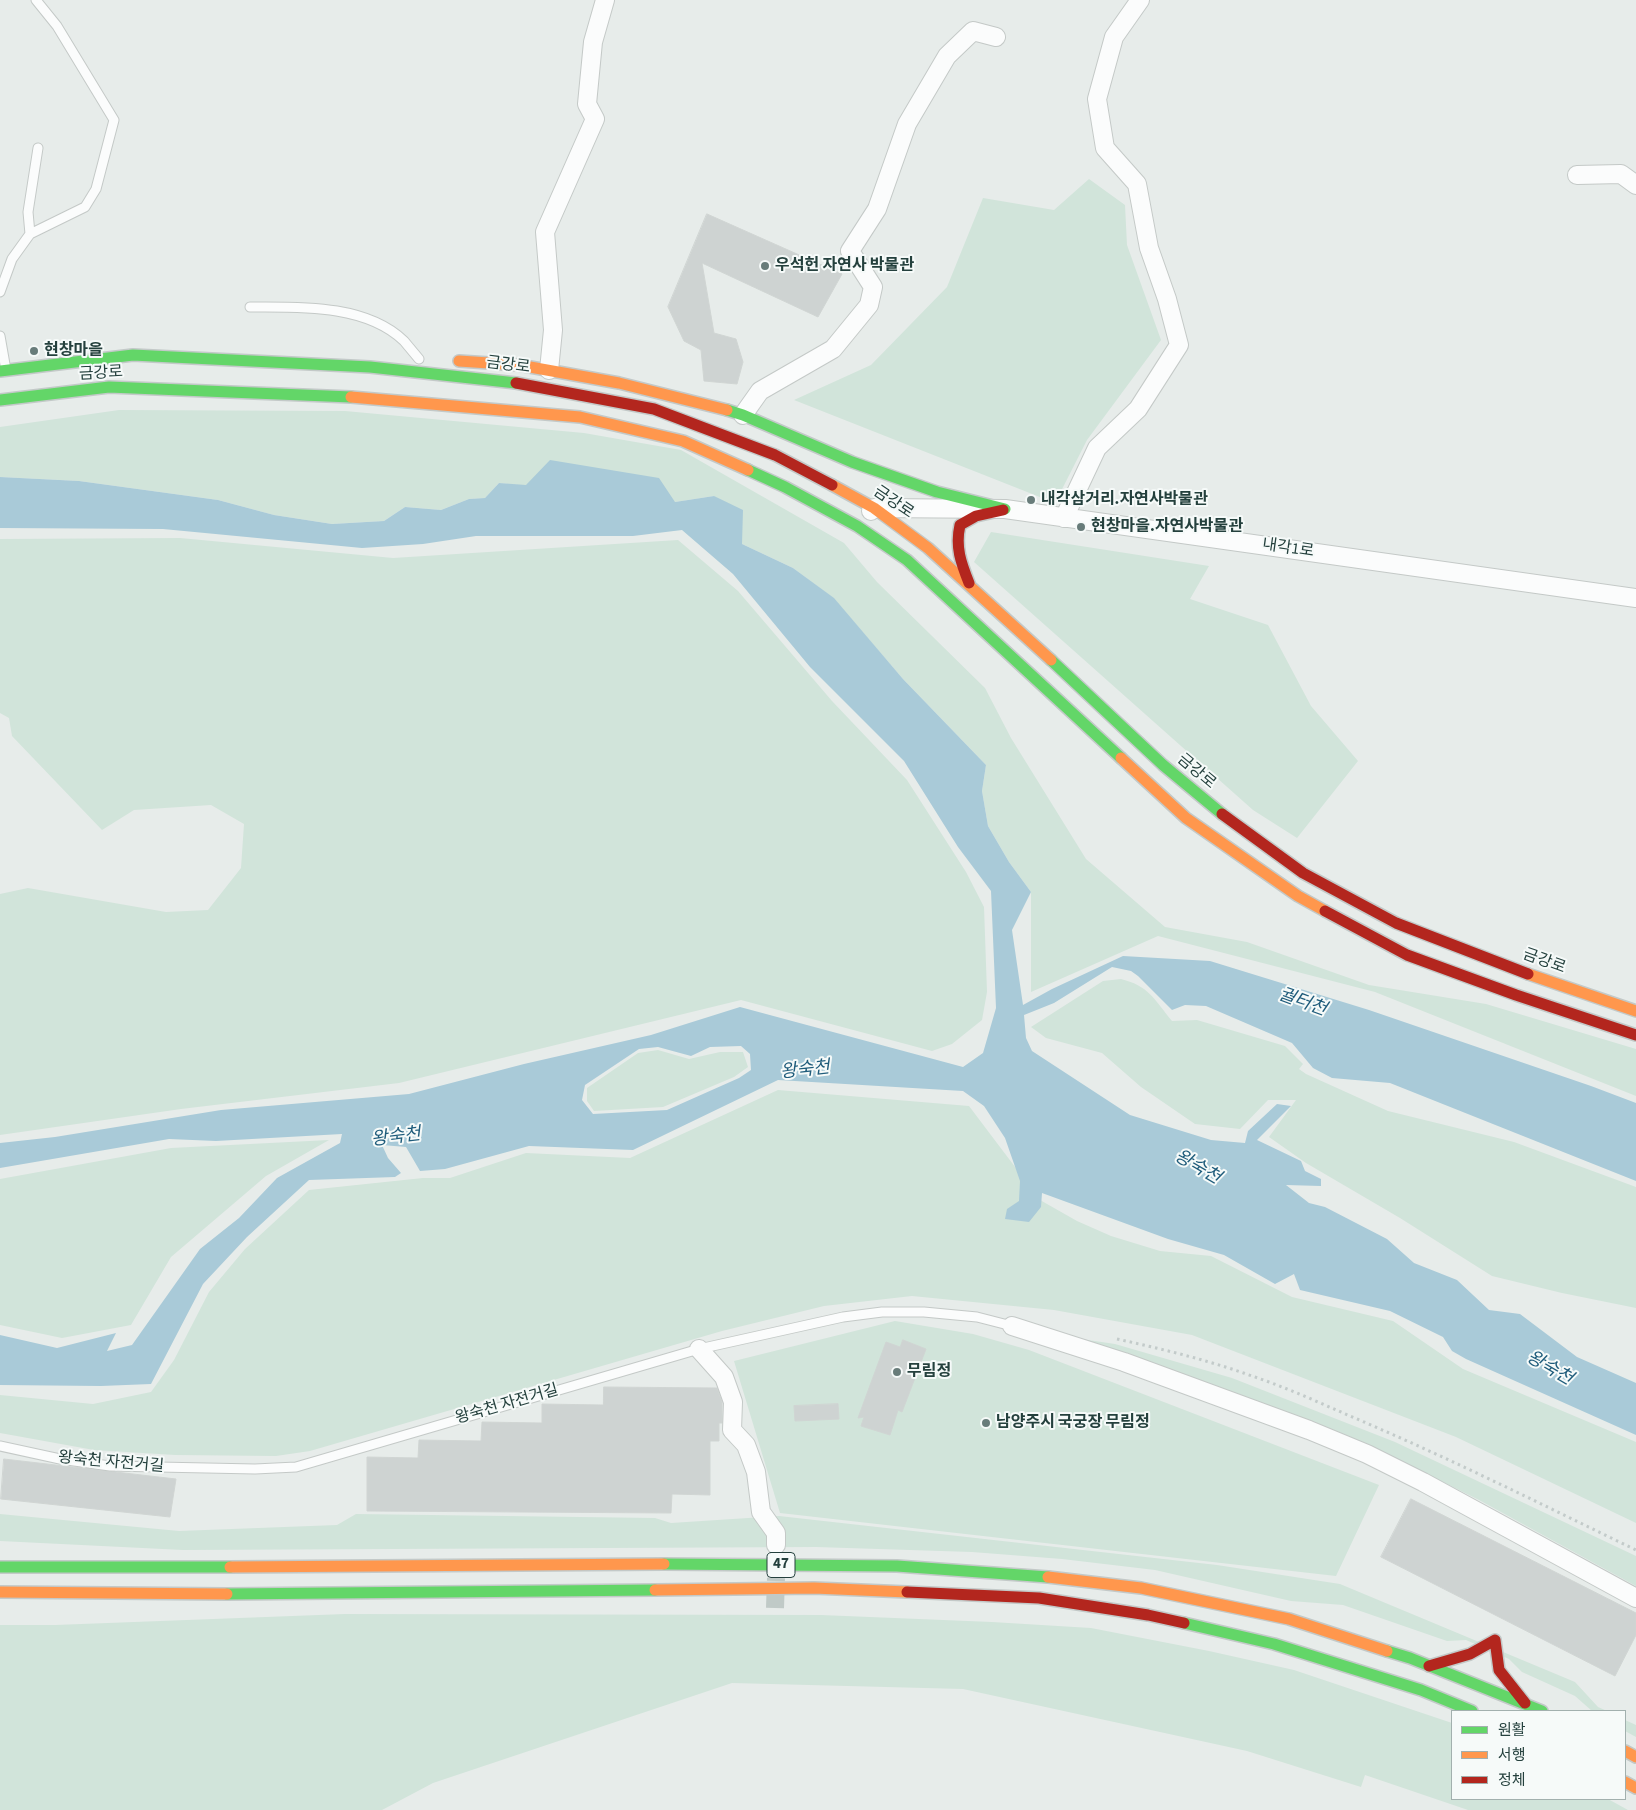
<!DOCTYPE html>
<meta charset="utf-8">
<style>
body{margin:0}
#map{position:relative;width:1636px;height:1810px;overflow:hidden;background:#e7ecea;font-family:"Source Sans 3","Noto Sans KR",sans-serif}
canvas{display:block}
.legend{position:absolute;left:1451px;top:1710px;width:175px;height:90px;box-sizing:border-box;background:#f6faf9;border:1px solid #a2b0ae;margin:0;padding:6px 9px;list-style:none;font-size:15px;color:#24403d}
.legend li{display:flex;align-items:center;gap:10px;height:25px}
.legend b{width:25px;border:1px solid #a2b0ae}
</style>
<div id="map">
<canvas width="1636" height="1810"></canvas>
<ul class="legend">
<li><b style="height:6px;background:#63d668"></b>원활</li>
<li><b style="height:6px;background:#ff974d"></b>서행</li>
<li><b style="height:6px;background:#b3261e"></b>정체</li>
</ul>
</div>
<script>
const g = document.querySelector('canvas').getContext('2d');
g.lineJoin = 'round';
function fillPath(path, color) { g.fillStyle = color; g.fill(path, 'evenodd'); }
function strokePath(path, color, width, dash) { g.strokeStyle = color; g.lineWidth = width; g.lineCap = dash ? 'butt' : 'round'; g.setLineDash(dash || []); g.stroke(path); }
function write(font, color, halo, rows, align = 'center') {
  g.font = font + ' "Source Sans 3","Noto Sans KR",sans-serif'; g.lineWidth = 4; g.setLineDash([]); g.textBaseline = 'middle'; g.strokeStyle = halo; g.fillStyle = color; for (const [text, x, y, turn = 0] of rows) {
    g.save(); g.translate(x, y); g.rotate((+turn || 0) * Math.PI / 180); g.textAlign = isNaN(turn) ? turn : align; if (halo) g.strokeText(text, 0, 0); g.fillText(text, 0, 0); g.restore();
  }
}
fillPath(new Path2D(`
 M1089 179 1125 205 1127 245 1161 340 1087 440 1055 503 794 400 871 365 947 287 983 198 1054 210Z
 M119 410 345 411 584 433 681 450 844 543 877 582 985 688 1011 738 1086 859 1165 927 1247 942 1369 985 1486 1004 1636 1049V1096L1375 992 1158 936 1031 992V892L1009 862 988 826 982 791 986 765 903 679 833 598 793 568 742 544 714 496 675 502 499 483 485 498 469 499 441 510 405 507 384 521 332 524 274 515 218 500 79 481 0 477V427Z
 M991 532 1209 566 1190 599 1268 625 1311 706 1358 761 1297 838 1253 810 974 562Z
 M180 538 393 558 678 540 738 591 832 701 907 780 966 872 984 907 987 992 982 1020 952 1044 932 1051 741 1000 399 1083 181 1109 0 1135V894L28 888 166 912 208 910 241 868 244 824 211 805 134 810 102 830 12 736 9 718 0 713V539Z
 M1121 979C1149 986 1154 999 1172 1021L1197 1020 1285 1046 1303 1064 1299 1069 1306 1074 1388 1111 1514 1142 1636 1187V1308L1562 1293 1492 1276 1400 1218 1306 1163 1269 1137 1296 1100H1268L1240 1129 1195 1124 1141 1087 1102 1053 1046 1038 1031 1027 1103 981Z
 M658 1050 689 1059 720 1052H743L748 1067 734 1077 663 1107 594 1111 587 1101V1088L638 1053Z
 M778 1090 969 1106 1040 1200 1077 1221 1111 1236 1160 1251 1211 1256 1292 1297 1393 1321 1463 1369 1636 1442V1523L1456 1437 1192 1335 1054 1310 912 1296 824 1306 722 1331 310 1451 276 1456 175 1455 94 1450 0 1433V1395L93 1404 151 1392 174 1360 209 1292 245 1249 309 1190 423 1178H450L526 1153 630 1158Z
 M329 1140 266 1176 171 1257 131 1325 62 1338 0 1325V1179L171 1148Z
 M895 1321 973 1334 1029 1350 1379 1485 1336 1576 780 1513 734 1361Z
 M1068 1337 1115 1344 1232 1378 1395 1442 1636 1556V1586L1479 1500 1367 1444 1229 1391Z
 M0 1514 179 1531 337 1525 356 1514 655 1518 671 1523 779 1516 1217 1565 1340 1584 1575 1682 1598 1707 1607 1711H1592L1575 1696 1522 1672 1509 1659 1466 1640 1447 1641 1343 1605 1291 1601 1155 1570 1062 1559 972 1552 816 1547 183 1550 0 1541Z
 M345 1614 821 1615 992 1622 1091 1628 1209 1651 1294 1670 1452 1723V1799H1608L1628 1810H1468L1365 1775 1361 1787 1247 1751 963 1689 732 1683 433 1783 382 1810H0V1625H55Z
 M1625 1720 1636 1725V1737L1625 1731Z`), '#d1e4da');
fillPath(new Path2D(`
 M550 460 659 478 675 502 714 496 743 510 742 544 793 568 834 598 903 679 986 765 982 791 988 826 1009 862 1031 892 1012 930 1023 1005 1052 989 1123 956 1210 961 1369 1010 1591 1086 1636 1103V1181L1390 1083 1332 1078 1313 1068 1292 1043 1206 1006 1185 1005 1172 1010 1138 976 1131 971 1112 967 1054 1003 1024 1015 1026 1038 1032 1051 1130 1115 1211 1140 1245 1143 1248 1131 1277 1104 1291 1106 1257 1140 1301 1161 1305 1171 1321 1179V1186L1286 1185 1309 1203 1325 1207 1387 1239 1414 1263 1457 1280 1489 1310 1520 1314 1577 1357 1636 1383V1435L1466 1359 1452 1351 1443 1337 1390 1311 1300 1290 1294 1274 1275 1284 1224 1255 1168 1239 1042 1193 1041 1207 1029 1222 1005 1219 1007 1209 1019 1201 1020 1181 1005 1138 984 1106 963 1091 778 1080 633 1150 529 1146 445 1169 420 1171 406 1147 382 1145 388 1158 401 1173 395 1177 309 1180 247 1237 203 1284 151 1384 101 1386 0 1385V1335L57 1348 116 1333 107 1351 132 1345 200 1249 239 1218 277 1178 340 1143 342 1134 216 1141 169 1139 0 1168V1143L55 1137 221 1110 409 1094 524 1064 651 1035 740 1007 963 1067 983 1053 996 1008 991 891 958 847 904 761 810 667 733 574 682 530 633 536H476L423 544 362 548 163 529 0 528V477L79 481 218 500 274 515 332 524 384 521 405 507 441 510 469 499 485 498 499 483 526 485ZM741 1046 750 1054 751 1070 739 1078 667 1110 593 1114 582 1100 585 1085 639 1049 658 1047 691 1056 710 1047Z`), '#a9cad8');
const building = new Path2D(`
 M707 214 842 274 818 317 702 263 714 333 736 339 743 362 737 384 704 381 701 350 684 341 668 307Z
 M903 1340 926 1349 902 1412 898 1410 890 1435 861 1426 864 1417 858 1418 886 1342 900 1347Z
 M604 1387 717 1388 722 1402V1423H719V1441H710V1495L672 1494 671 1513 367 1511V1457L418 1458 419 1440 481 1441 482 1422 542 1423V1404L603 1405Z
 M838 1404 839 1419 795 1421 794 1406Z
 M4 1459 176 1479 170 1517 1 1499Z
 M1411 1499 1636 1613V1635L1615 1676 1381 1557Z`);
fillPath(building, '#ced3d2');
strokePath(building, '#d0d5d3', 1);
strokePath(new Path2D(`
 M775 1608 776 1578`), '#c0cac7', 18, [18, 9]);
const lane = new Path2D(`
 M30 234 28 212 38 148
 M0 292 12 259 30 234 85 207 96 189 114 120 57 26 36 0
 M250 307C299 307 366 304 404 341 409 347 414 353 419 359
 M0 336 6 370
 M0 1446 60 1459 110 1466 255 1469 296 1467 699 1349 843 1317 882 1312H924L977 1317 1012 1326`);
const street = new Path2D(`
 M1577 175 1621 174 1636 185
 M549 370 553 330 545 232 595 119 587 104 593 42 605 0
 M743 415 760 391 833 349 869 305 873 287 850 251 877 209 907 124 947 56 973 31 996 37
 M871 511 874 508 1005 509 1636 598
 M1064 518 1097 448 1138 409 1179 345 1167 299 1149 248 1137 184 1105 148 1097 99 1114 37 1140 0
 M1012 1326 1124 1362 1309 1430 1367 1454 1423 1482 1636 1598
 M699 1349 724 1377 733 1402 732 1430 746 1445 756 1472 761 1512 776 1533V1545`);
const fast = new Path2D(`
 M0 371 133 355 370 367 516 383
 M0 400 109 387 351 397
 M727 410 743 415 852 462 937 492 1005 509
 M748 470 785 487 857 526 907 560 1121 758
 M1051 660 1163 765 1222 814
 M664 1564 897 1566 1048 1577
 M0 1567H230
 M227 1594 655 1590
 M1184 1623 1274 1644 1421 1690 1472 1711
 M1387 1651 1410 1658 1542 1711`);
const slow = new Path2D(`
 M459 361 519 365 619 383 727 410
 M351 397 580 417 683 441 748 470
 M832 485 874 508 928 548 1051 660
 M1121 758 1186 818 1298 896 1325 911
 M1528 974 1636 1011
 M230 1567 664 1564
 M1048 1577 1141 1588 1289 1619 1387 1651
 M655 1590 814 1588 907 1592
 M0 1592 227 1594
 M1625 1751 1636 1757
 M1625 1782 1636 1788`);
const jam = new Path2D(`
 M516 383 654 409 775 455 832 485
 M969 583C961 563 955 547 960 525L976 516 1003 510
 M1222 814 1303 873 1396 923 1528 974
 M1325 911 1407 955 1516 995 1636 1035
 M907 1592 1039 1598 1148 1615 1184 1623
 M1429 1666 1470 1654 1495 1640 1499 1670 1525 1703`);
strokePath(lane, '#c4c9c7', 11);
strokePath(street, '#c4c9c7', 20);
strokePath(fast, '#c3c9c8', 14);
strokePath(slow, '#c3c9c8', 14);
strokePath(jam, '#c3c9c8', 14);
strokePath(new Path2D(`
 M1117 1339C1162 1349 1208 1360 1252 1376 1285 1387 1318 1402 1350 1416 1447 1457 1541 1504 1636 1550`), '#c3cbca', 3, [2.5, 4]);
strokePath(lane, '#fbfcfc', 9);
strokePath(street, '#fbfcfc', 18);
strokePath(fast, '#63d668', 11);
strokePath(slow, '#ff974d', 11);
strokePath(jam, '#b3261e', 11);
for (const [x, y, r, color] of [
 [765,266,5,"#687c7a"],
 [34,351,5,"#687c7a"],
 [1031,500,5,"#687c7a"],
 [1081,527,5,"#687c7a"],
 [897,1372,5,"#687c7a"],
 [986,1423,5,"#687c7a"]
]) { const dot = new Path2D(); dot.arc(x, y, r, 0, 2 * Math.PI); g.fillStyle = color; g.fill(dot); strokePath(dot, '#f6faf9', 2); }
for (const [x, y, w] of [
 [781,1565,28]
]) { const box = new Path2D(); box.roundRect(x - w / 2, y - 12.5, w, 25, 4); g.fillStyle = '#f6faf9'; g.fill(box); strokePath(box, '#24403d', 1); }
write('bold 15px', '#24403d', null, [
 ["47",781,1565]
]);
write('bold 16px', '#24403d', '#f6faf9', [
 ["우석헌 자연사 박물관",775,266],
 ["현창마을",44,351],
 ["내각삼거리.자연사박물관",1041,500],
 ["현창마을.자연사박물관",1091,527],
 ["무림정",907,1372],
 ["남양주시 국궁장 무림정",996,1423]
], 'left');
write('16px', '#24403d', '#f6faf9', [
 ["금강로",508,366,7],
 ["금강로",101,374,-3],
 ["금강로",893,503,34],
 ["내각1로",1288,549,8],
 ["금강로",1196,772,40],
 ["금강로",1544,962,20],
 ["왕숙천 자전거길",507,1405,-16],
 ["왕숙천 자전거길",111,1463,5]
]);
write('italic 18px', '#1f5c7b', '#f6faf9', [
 ["궐터천",1302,1003,20],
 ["왕숙천",805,1071,-6],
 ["왕숙천",396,1138,-7],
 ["왕숙천",1197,1168,30],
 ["왕숙천",1549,1369,30]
]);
</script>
